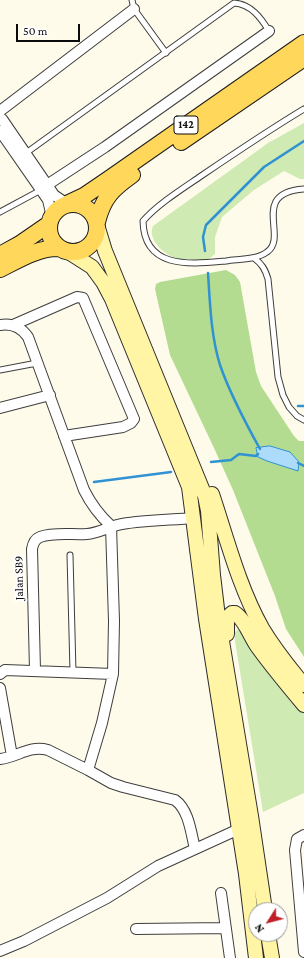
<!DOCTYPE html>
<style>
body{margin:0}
#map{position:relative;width:304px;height:958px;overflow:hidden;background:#fffbea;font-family:"Crimson Pro",serif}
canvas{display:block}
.north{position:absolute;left:248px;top:902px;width:40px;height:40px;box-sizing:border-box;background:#fff;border:1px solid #9d9d9d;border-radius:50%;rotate:234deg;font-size:11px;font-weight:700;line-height:16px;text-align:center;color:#0b0b0b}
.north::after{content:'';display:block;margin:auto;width:14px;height:18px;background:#c01e26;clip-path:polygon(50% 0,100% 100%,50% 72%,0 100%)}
.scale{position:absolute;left:16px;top:24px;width:64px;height:18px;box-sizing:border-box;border:2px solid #0b0b0b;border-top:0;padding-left:5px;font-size:12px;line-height:14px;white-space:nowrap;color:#0b0b0b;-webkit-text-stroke:3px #fff;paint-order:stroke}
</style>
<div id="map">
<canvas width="304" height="958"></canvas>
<div class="north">N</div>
<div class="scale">50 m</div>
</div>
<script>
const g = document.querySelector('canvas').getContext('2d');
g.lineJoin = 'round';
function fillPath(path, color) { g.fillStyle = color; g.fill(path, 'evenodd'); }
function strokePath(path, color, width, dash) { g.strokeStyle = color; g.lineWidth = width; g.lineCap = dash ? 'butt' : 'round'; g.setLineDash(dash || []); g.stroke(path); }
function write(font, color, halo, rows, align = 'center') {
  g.font = font + ' "Crimson Pro",serif'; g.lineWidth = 4; g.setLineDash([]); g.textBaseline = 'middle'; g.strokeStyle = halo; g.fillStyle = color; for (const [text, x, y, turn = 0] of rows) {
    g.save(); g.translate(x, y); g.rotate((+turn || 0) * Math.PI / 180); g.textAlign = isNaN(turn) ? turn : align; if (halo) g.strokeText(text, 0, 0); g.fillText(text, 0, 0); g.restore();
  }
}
fillPath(new Path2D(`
 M304 123V179H300L284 171 254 190 222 217 215 237V254C213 255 212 257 210 258 204 261 183 260 176 258 164 255 147 239 153 226L268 143Z
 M237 630H239L268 668 304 712V793L263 812 235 641V632Z`), '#cfeab2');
fillPath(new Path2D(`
 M226 270 235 275 240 282 256 372 261 386 294 436 299 441H304V657L286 629 275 596 233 490 214 448 170 355 155 289 156 284 160 282Z`), '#b3dc91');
const water = new Path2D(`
 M270 446 290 452 299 462 298 471 267 461 258 457 256 448Z`);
fillPath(water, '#acdcf9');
strokePath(water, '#3092d3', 1);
strokePath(new Path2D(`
 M205 251 203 237 206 225 264 167 304 141
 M208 273C210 304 211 336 220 365 230 394 245 422 260 449
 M298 406H304
 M211 462 231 460 239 454 256 456 258 454
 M298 463 304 466
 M94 482 171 472`), '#3092d3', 2.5);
const service = new Path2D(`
 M132 0 134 9 166 53
 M304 109C269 130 235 153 201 176 182 189 158 204 143 221 144 270 191 264 226 261 239 259 256 260 267 252 289 237 249 193 304 189
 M26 153 234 3C251 4 261 18 269 31
 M0 212 41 190
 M254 258C262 264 265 269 268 279L278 377 283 395 289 407 297 416 304 420
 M0 370 37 363
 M70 555 73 672`);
const minor = new Path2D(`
 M0 111 134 9
 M0 118 2 119 54 195 67 204
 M0 131 48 200 52 217
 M47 185 105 147 269 31
 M0 325C12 323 21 327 28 337L84 490C91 504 99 515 111 526L114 621 113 674 102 723 88 770 48 750C29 745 18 757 0 759
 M13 325 77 297 83 298 134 419 131 423 123 427 64 436
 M0 408 50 395
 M35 670 32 549C33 543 35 539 40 537 53 532 73 535 87 534 99 533 110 526 122 524 146 520 170 520 194 518
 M0 674 5 670 113 674
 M0 688 12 756
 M88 770 111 783 123 787 175 800C189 810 191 833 195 849
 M304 835 297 839 295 850 304 952
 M221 893 230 958
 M136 929 225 928
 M0 951 24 941 107 898 158 866 239 829`);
const secondary = new Path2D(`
 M98 228 105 251 205 496 208 511 213 575 218 617 251 816 265 910
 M67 251 92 267 103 282 112 299 189 487 206 619 246 874 256 958
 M212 494C227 539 239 587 262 628 274 648 289 667 304 685
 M227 634V618L232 613H235C245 620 250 636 257 646 272 667 288 686 304 705
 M268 934 272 958`);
const primary = new Path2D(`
 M181 142 304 58
 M49 228a24 24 0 1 1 48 0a24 24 0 1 1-48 0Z
 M67 204 84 196 109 179 304 43
 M97 222C103 198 112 189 132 175
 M0 255 20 244 49 224
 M0 269C18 260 39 247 60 248`);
strokePath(service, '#3e3e3e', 7);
strokePath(minor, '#3e3e3e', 12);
strokePath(secondary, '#2d2d2d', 16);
strokePath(primary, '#1c1c1c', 18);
strokePath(service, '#fff', 5);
strokePath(minor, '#fff', 10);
strokePath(secondary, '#fff5a5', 14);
strokePath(primary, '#ffd75a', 16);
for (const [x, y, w] of [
 [186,125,24]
]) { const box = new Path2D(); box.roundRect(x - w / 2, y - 9, w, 18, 3); g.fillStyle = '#fff'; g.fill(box); strokePath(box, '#0b0b0b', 1); }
write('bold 11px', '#0b0b0b', null, [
 ["142",186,125]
]);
write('12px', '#0b0b0b', '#fff', [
 ["Jalan SB9",19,578,-91]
]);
</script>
